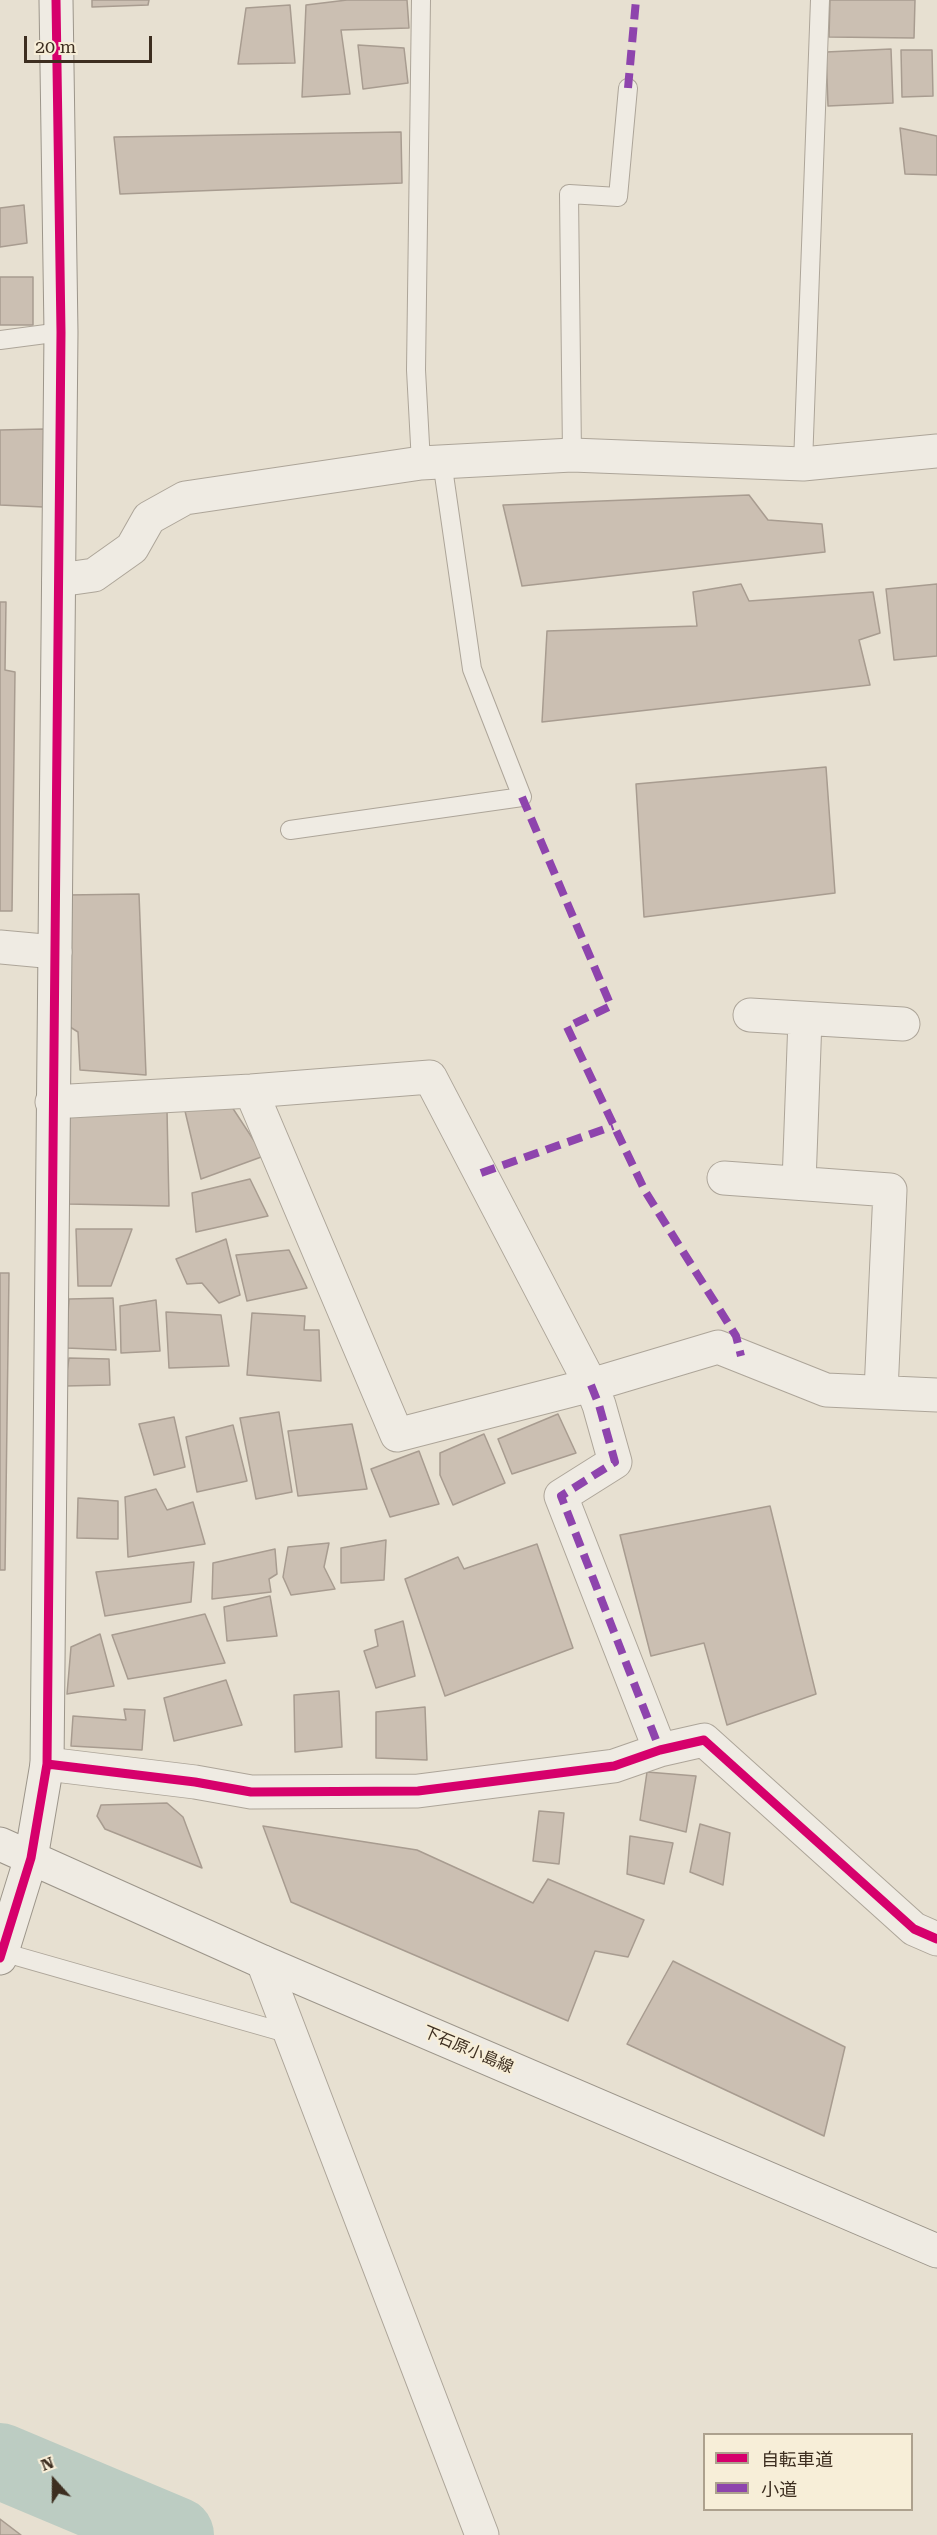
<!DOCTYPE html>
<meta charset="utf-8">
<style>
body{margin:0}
#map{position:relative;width:937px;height:2535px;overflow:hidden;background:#e7e0d1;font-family:"Roboto Serif","Noto Sans JP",serif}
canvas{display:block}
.legend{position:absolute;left:703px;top:2433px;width:210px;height:78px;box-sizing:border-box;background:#f7eed8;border:2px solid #ada18e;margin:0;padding:8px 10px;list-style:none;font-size:18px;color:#3d2e20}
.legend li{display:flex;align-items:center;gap:12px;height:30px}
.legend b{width:30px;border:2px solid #ada18e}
.north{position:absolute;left:24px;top:2451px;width:60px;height:60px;-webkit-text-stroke:4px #f7eed8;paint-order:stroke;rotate:339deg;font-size:16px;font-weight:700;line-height:24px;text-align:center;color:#3d2e20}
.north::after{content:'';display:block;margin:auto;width:21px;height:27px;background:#3d2e20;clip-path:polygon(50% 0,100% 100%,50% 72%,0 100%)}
.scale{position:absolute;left:24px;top:36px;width:128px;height:27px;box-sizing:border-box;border:3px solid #3d2e20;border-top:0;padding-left:8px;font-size:18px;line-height:21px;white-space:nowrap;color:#3d2e20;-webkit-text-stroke:4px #f7eed8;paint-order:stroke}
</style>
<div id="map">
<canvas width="937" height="2535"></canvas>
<ul class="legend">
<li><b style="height:8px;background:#d6006c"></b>自転車道</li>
<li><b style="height:8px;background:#8e44ad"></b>小道</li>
</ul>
<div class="north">N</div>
<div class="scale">20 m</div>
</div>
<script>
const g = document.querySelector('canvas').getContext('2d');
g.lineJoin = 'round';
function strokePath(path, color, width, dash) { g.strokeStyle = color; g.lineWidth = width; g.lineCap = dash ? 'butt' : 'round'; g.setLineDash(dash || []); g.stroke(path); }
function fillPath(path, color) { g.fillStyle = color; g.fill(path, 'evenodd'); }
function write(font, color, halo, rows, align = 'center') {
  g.font = font + ' "Roboto Serif","Noto Sans JP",serif'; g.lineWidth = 4.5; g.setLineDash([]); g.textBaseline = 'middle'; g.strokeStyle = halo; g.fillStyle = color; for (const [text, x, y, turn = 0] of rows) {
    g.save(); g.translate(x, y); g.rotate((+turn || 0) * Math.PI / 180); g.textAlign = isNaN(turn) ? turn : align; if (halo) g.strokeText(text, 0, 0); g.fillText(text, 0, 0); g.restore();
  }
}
strokePath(new Path2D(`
 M0 2461 176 2535`), '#bcccc2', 76);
const building = new Path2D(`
 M92 0H149L148 5 92 7Z
 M347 0H407L409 28 341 30 350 94 302 97 306 5Z
 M830 0H915L914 38 829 37Z
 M290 5 295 63 238 64 246 8Z
 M358 45 404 48 408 83 363 89Z
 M891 49 893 103 828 106 826 52Z
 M901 50H932L933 96 902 97Z
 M900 128 937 136V175L905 174Z
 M401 132 402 183 120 194 114 137Z
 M24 205 27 243 0 247V208Z
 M0 277H33V325H0Z
 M44 429V507L0 505V430Z
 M749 495 768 520 822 524 825 552 522 586 503 505Z
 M741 584 749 601 873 592 880 633 859 640 870 685 542 722 547 631 697 626 693 592Z
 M937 584V656L894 660 886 589Z
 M0 602H6L5 670 15 672 12 911H0Z
 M826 767 835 893 644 917 636 784Z
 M139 894 146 1075 80 1070 78 1032 67 1025V895Z
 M230 1104 264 1156 201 1179 185 1111Z
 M167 1110 169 1206 68 1204 64 1112Z
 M250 1179 268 1216 196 1232 192 1193Z
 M76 1229H132L111 1286H78Z
 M226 1239 240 1295 219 1303 202 1283 187 1284 176 1259Z
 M289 1250 307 1288 247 1301 236 1255Z
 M0 1273H9L5 1570H0Z
 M113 1298 116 1350 66 1348 69 1299Z
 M156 1300 160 1351 121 1353 120 1306Z
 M166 1312 221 1315 229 1366 169 1368Z
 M252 1313 305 1316 304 1330H319L321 1381 247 1375Z
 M69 1358 109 1359 110 1385 65 1386Z
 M279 1412 292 1492 256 1499 240 1418Z
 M558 1414 576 1453 512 1474 498 1439Z
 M174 1417 185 1467 154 1475 139 1424Z
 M352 1424 367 1489 298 1496 288 1431Z
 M233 1425 247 1481 197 1492 186 1437Z
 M484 1434 505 1483 453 1505 440 1475V1453Z
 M419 1451 439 1504 390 1517 371 1469Z
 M156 1489 167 1510 193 1502 205 1544 128 1557 125 1497Z
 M78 1498 118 1501V1539L77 1538Z
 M770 1506 816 1694 727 1725 704 1643 651 1656 620 1535Z
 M386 1540 384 1580 341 1583V1548Z
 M329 1543 324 1567 335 1589 291 1595 283 1577 288 1547Z
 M537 1544 573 1648 445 1696 405 1579 458 1557 464 1569Z
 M275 1549 277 1574 269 1579 271 1592 212 1599 213 1563Z
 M194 1562 191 1602 105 1616 96 1572Z
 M270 1596 277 1636 227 1641 224 1607Z
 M205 1614 225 1663 128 1679 112 1635Z
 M403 1621 415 1676 376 1688 364 1651 378 1646 375 1630Z
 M100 1634 114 1686 67 1694 71 1647Z
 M226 1680 242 1725 174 1741 164 1698Z
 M339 1691 342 1747 295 1752 294 1695Z
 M425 1707 427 1760 376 1758V1712Z
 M124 1709 145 1710 142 1750 71 1746 73 1716 126 1720Z
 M647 1772 696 1776 686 1832 640 1820Z
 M167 1803 183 1817 202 1868 105 1829 97 1816 101 1805Z
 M539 1811 564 1813 559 1864 533 1861Z
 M700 1824 730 1833 723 1885 690 1872Z
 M263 1826 417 1850 533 1903 548 1879 644 1920 628 1957 595 1951 568 2021 291 1902Z
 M630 1836 673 1843 664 1884 627 1874Z
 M673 1961 845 2047 824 2136 627 2044Z
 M0 2519 21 2535H0Z`);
fillPath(building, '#cbbfb2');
strokePath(building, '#a89c90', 1.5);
const lane = new Path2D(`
 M0 340 61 332
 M572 455 569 194 618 197 628 88
 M421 463 416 370 421 0
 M803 464 820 0
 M290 830 522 797 472 669 442 461
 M2 1952 290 2034`);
const street = new Path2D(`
 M59 580 94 575 132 548 149 518 185 498 421 463 572 455 803 464 937 451
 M0 947 55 952
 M750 1015 903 1024
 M251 1091 397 1435 591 1385 718 1347 826 1390 937 1395
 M52 1102 251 1091 430 1077 591 1385 599 1405 615 1462 561 1496 660 1750
 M724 1178 890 1190 881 1392
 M799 1183 805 1019
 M47 1764 195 1782 251 1792 418 1791 614 1766 660 1750 704 1740 914 1929 937 1939
 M263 1962 482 2535`);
const secondary = new Path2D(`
 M0 1844 263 1962 937 2251
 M0 1958 31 1858 47 1764 61 332 56 0`);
strokePath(lane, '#ada599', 20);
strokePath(street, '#ada599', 35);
strokePath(secondary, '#9c958a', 35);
strokePath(lane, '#efebe3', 18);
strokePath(street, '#efebe3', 33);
strokePath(secondary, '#efebe3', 33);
strokePath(new Path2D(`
 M628 88 636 0
 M522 797 611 1006 567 1027 645 1191 736 1336 741 1356
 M481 1173 613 1126
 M591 1385 599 1405 615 1462 561 1496 660 1750`), '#8e44ad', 8, [15, 8]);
strokePath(new Path2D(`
 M47 1764 195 1782 251 1792 418 1791 614 1766 660 1750 704 1740 914 1929 937 1939
 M0 1958 31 1858 47 1764 61 332 56 0`), '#d6006c', 9);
write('16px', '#3d2e20', '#f7eed8', [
 ["下石原小島線",468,2050,23]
]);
</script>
